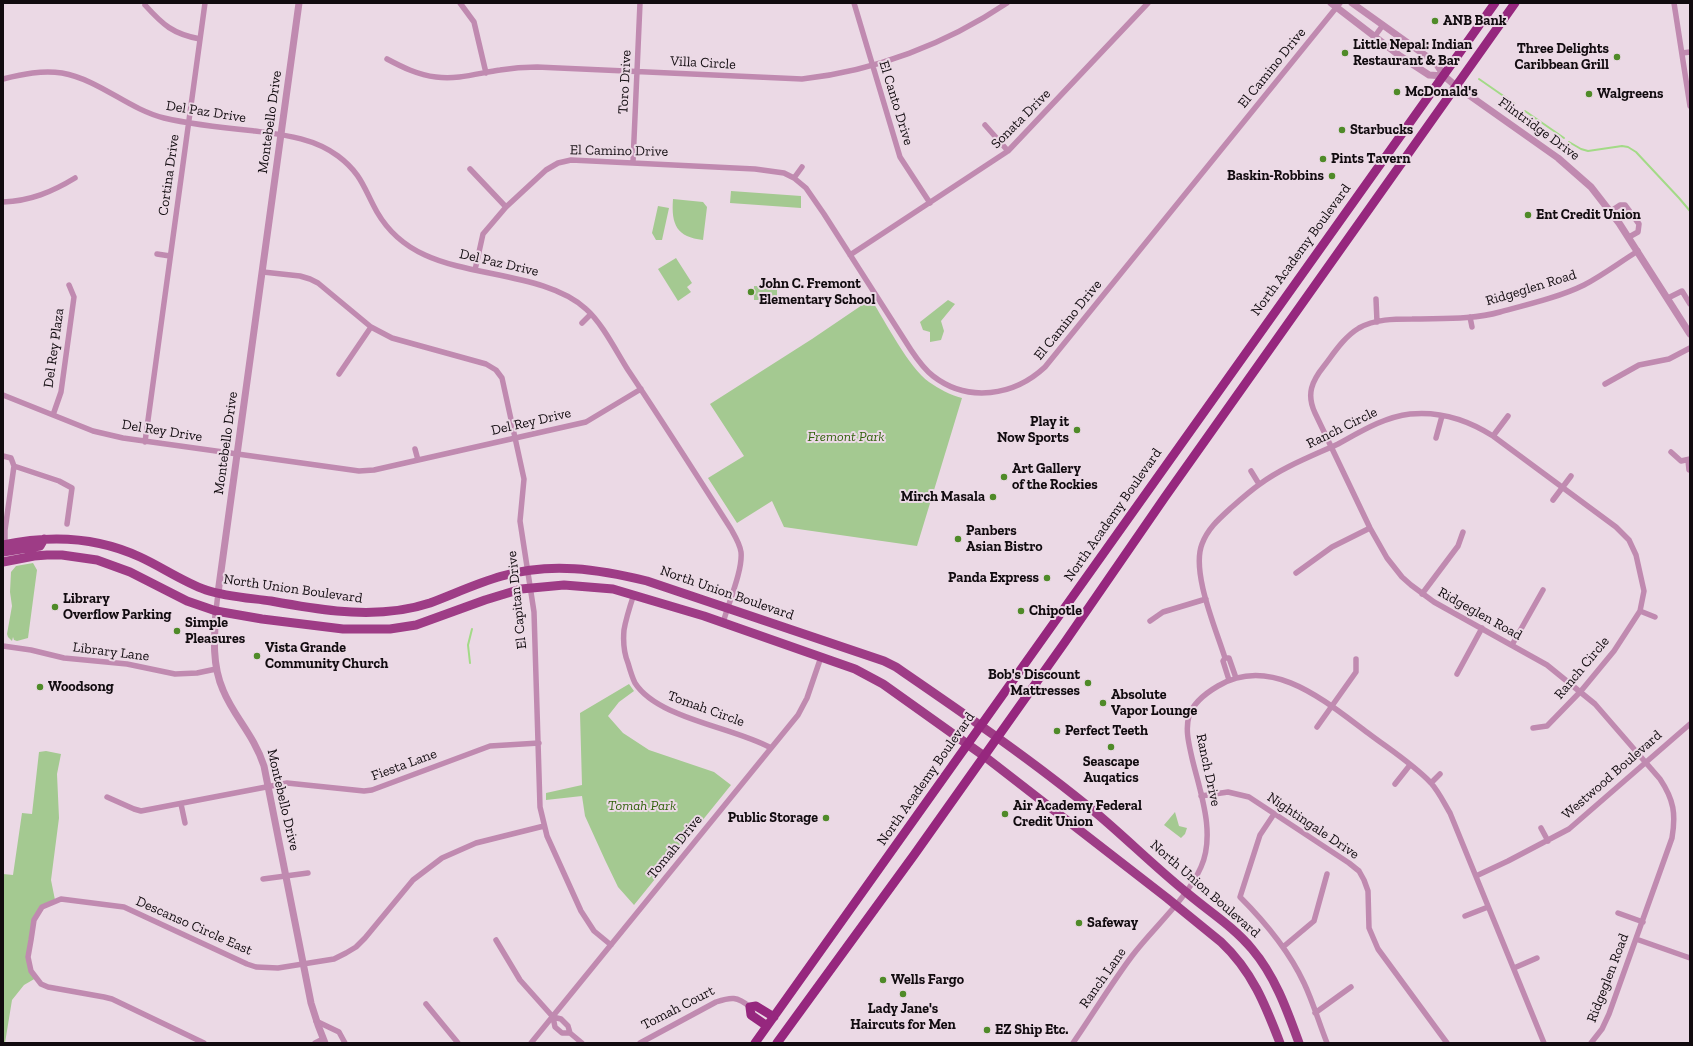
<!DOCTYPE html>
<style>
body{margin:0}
#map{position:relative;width:1693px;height:1046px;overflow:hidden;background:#ebd9e5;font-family:"Zilla Slab",serif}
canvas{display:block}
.frame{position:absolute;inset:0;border:4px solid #110b0f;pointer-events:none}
</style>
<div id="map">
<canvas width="1693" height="1046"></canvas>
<div class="frame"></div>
</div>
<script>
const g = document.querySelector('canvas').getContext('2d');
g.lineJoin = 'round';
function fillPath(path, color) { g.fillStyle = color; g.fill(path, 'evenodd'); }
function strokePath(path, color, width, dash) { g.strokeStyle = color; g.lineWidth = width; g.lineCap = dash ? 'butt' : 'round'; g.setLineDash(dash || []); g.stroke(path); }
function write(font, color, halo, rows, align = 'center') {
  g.font = font + ' "Zilla Slab",serif'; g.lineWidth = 4; g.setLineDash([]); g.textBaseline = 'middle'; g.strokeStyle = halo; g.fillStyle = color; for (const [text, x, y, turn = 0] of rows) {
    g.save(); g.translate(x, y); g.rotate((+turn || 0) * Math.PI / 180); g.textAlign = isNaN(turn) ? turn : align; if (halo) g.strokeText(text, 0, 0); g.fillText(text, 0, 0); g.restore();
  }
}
fillPath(new Path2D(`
 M731 191 801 196V208L730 203Z
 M673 199 703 202 707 207 703 240C677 237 671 225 673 199Z
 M658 206 669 208 662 240H656L652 233Z
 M676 258 692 283 687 287 691 292 678 301 658 269Z
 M754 286 777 287V300H754Z
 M871 299C885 321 909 368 929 382 939 389 950 395 962 398L917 546 784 527 772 501 737 523 708 478 744 456 710 404 812 339Z
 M948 300 955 304 941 321 944 331 941 340 930 342V332L923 330 920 322Z
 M33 563 37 570 28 638 17 641 14 640 13 637 12 641 8 637 7 634 12 606 10 592 11 572 16 566Z
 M629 684 634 691 619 702 608 716 623 733 649 750 714 772 731 785 634 905 618 887 605 860 585 816 582 796 546 800V793L582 785 580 713Z
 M46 751 61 754 57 774 59 818 51 880 55 900 37 914 28 957 36 978 24 985 12 1000 5 1043H3V874L13 875 22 813 32 814 39 752Z
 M1175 812 1179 826 1187 828 1185 834 1181 838 1164 825Z`), '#a4c991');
strokePath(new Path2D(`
 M1479 79 1515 104
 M1525 111 1564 138
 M1569 142 1581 149 1588 151 1622 146 1628 147 1636 152 1679 198 1690 211
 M470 663 468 645 472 629`), '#a3da87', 2);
strokePath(new Path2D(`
 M460 3 474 22 486 73
 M854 3 900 157 930 203
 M1674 3 1690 106
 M145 5C163 25 173 34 200 39
 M1375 36 1383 25
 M1682 53 1690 52
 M387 59C402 67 418 75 436 77 458 80 479 73 500 70 512 68 525 67 537 67L802 79C875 71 946 44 1007 3
 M3 79C23 74 42 70 62 73 100 80 128 109 164 118 194 125 225 128 255 131 285 135 314 138 338 156 362 174 364 189 377 212 388 231 405 246 425 255 472 277 548 274 586 309 602 323 616 351 628 370 663 422 697 476 731 529 735 536 740 544 741 552 743 570 728 604 723 623
 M985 125 1008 151
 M633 162 640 3
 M470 169 506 207
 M794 178 802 167
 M3 202C30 201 52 192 75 178
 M1611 211 1620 205H1625L1639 224 1638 232 1629 237
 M157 254 170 256
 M850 255 1008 151 1148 3
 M475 270 483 234 506 207 546 170 558 163 571 160 755 169 784 173 794 178 806 188 824 214 911 350C917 359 924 369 933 376 968 403 1014 396 1045 367L1340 3
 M263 272 300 276 310 279 318 283 371 327 392 338 486 364 496 370 502 378 524 479 520 521 534 612 540 807 547 836 581 911 594 931 611 945
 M1668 298 1682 291 1690 304
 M1376 299 1377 322
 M1470 317 1472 327
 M582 323 591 314
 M339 374 371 327
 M1605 384 1639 365 1669 359 1690 348
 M3 395 93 431 123 438 359 471 374 470 586 422 641 389
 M53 415 61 392 74 297 69 285
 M1493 436 1508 416
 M1436 438 1442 416
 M145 442 205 3
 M415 449 418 460
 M1671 452 1681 461 1690 459
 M3 456 11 458 14 466
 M1688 460 1689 470
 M1251 471 1259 484
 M1553 500 1571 476
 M5 545V530L14 466 59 481 72 488 67 524
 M1296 573 1332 547 1370 528
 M634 594C630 606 626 618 624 630 623 641 624 653 628 663 630 670 632 677 635 683 658 719 734 727 771 748
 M1422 594 1458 546 1463 532
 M216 611 218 593
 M1640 611 1655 617
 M1150 621 1163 612 1206 599
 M1512 645 1543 590
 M3 646 31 650 64 658 127 664 175 674 197 673 216 669
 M1225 658H1229L1236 678
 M1457 674 1482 628
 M1229 680 1223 661 1225 658C1216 629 1191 572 1202 544 1208 528 1220 518 1232 507 1241 499 1250 491 1260 484 1283 467 1312 456 1338 444 1360 432 1384 417 1410 414 1440 411 1468 420 1493 436L1616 527 1629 540 1636 555 1644 591 1640 611 1614 651 1581 691 1547 726 1533 728
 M1317 727 1356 672V659
 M1431 783 1440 774
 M1395 784 1410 765
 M1201 796 1228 792 1249 797 1349 863 1359 871 1364 880 1368 891 1369 928 1378 949 1447 1043
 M107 797 134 809 141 811 287 783 364 791 372 790 490 746 539 743
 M181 804 185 823
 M1274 814 1260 835 1240 897C1265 922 1289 951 1304 983 1313 1002 1319 1023 1327 1043
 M1541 828 1548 841
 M1476 876 1508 861 1569 829 1690 724
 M263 879 308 873
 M1618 913 1643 922
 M1465 916 1488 907
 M1636 939 1690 958
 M496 940 520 980 553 1017 555 1027 562 1033H570
 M1283 947 1314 921 1327 874
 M1514 968 1537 958
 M426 1004 458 1043
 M1315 1013 1351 987
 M553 1017 561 1019 568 1026 570 1033 582 1043
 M316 1021 339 1032 345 1043
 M204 1043 112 999 104 997 48 987 41 984 31 971 28 957 31 940 34 920 42 907 61 899 124 907 247 964 256 967 278 968 334 959 346 953 356 947 365 938 413 880 442 858 476 843 544 826
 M315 1043 323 1039
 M531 1043 798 715 807 698 821 657
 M640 1043 716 1002C731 997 737 996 750 1007
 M1073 1043C1093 1014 1111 984 1132 956 1153 928 1187 899 1201 867 1216 833 1200 792 1192 758 1189 744 1185 730 1189 716 1193 703 1206 693 1218 686 1272 654 1326 702 1368 733 1389 749 1413 764 1431 783 1439 792 1444 803 1450 813L1544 1043
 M1591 1043 1602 1029 1609 1014 1672 838C1676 814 1674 800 1660 779L1595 704 1547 665 1434 602 1411 585 1402 577 1387 558 1370 528 1315 413C1306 394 1312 381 1324 366 1334 353 1344 337 1359 328 1375 319 1394 319 1412 319 1441 318 1472 320 1500 312 1526 305 1560 297 1584 285 1603 275 1620 262 1638 251`), '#c08ab0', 5.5);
strokePath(new Path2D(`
 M1331 3 1400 56 1429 75 1444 76
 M1352 3 1436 63 1444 76 1456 86 1558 158 1591 187 1619 223 1690 334
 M218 593 299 3
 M216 611C214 638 212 665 223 690 234 717 254 735 264 766L311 1003 318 1025 325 1043`), '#c08ab0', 7);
strokePath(new Path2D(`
 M3 545C49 535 97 537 140 557 162 567 183 582 206 590 227 597 250 598 271 601 293 605 315 609 337 611 369 614 400 613 430 603 454 594 477 583 502 576 551 562 598 569 647 581L884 661 896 667C963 713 1032 760 1095 812 1126 838 1155 867 1186 892 1208 911 1233 926 1252 949 1275 976 1287 1010 1299 1043
 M3 552 40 546 44 539
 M3 562 34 556 47 555H62L97 560 130 572 187 601 216 611 262 619 343 629H390L416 625 485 600 521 589 564 585 613 589 704 616 855 669 883 684 984 756 1167 898 1221 942C1252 971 1265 1004 1280 1043`), '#9e3c86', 9);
strokePath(new Path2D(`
 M767 1026 751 1015 750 1007 756 1006 774 1017
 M755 1043 1495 3
 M777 1043 914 855 1065 642 1165 497 1515 3`), '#96277e', 9);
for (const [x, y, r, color] of [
 [1435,21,4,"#4f8a28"],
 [1345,53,4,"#4f8a28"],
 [1617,57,4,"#4f8a28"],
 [1397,92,4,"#4f8a28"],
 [1589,94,4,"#4f8a28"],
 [1342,130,4,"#4f8a28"],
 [1323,159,4,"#4f8a28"],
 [1332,176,4,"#4f8a28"],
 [1528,215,4,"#4f8a28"],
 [751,292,4,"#4f8a28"],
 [1077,430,4,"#4f8a28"],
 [1004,477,4,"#4f8a28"],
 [993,497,4,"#4f8a28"],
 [958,539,4,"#4f8a28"],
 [1047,578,4,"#4f8a28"],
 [55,607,4,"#4f8a28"],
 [1021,611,4,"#4f8a28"],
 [177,631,4,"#4f8a28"],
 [257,656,4,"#4f8a28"],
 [1088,683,4,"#4f8a28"],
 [40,687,4,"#4f8a28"],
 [1103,703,4,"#4f8a28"],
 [1057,731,4,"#4f8a28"],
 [1111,747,4,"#4f8a28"],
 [1005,814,4,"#4f8a28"],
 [826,818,4,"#4f8a28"],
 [1079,923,4,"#4f8a28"],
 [883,980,4,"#4f8a28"],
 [903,994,4,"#4f8a28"],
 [987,1030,4,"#4f8a28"]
]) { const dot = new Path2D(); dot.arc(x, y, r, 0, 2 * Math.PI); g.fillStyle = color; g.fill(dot); strokePath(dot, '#ebd9e5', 1.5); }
write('bold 14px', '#110b0f', '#ebd9e5', [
 ["ANB Bank",1443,21],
 ["Little Nepal: Indian",1353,45],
 ["Restaurant & Bar",1353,61],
 ["Three Delights",1609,49,"right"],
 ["Caribbean Grill",1609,65,"right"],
 ["McDonald's",1405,92],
 ["Walgreens",1597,94],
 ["Starbucks",1350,130],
 ["Pints Tavern",1331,159],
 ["Baskin-Robbins",1324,176,"right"],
 ["Ent Credit Union",1536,215],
 ["John C. Fremont",759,284],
 ["Elementary School",759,300],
 ["Play it",1069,422,"right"],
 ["Now Sports",1069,438,"right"],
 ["Art Gallery",1012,469],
 ["of the Rockies",1012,485],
 ["Mirch Masala",985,497,"right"],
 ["Panbers",966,531],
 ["Asian Bistro",966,547],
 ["Panda Express",1039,578,"right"],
 ["Library",63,599],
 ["Overflow Parking",63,615],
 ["Chipotle",1029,611],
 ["Simple",185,623],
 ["Pleasures",185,639],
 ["Vista Grande",265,648],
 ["Community Church",265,664],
 ["Bob's Discount",1080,675,"right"],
 ["Mattresses",1080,691,"right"],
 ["Woodsong",48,687],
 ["Absolute",1111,695],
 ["Vapor Lounge",1111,711],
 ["Perfect Teeth",1065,731],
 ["Seascape",1111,762,"center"],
 ["Auqatics",1111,778,"center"],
 ["Air Academy Federal",1013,806],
 ["Credit Union",1013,822],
 ["Public Storage",818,818,"right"],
 ["Safeway",1087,923],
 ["Wells Fargo",891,980],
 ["Lady Jane's",903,1009,"center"],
 ["Haircuts for Men",903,1025,"center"],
 ["EZ Ship Etc.",995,1030]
], 'left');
write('14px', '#110b0f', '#ebd9e5', [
 ["Villa Circle",703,63,3],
 ["El Camino Drive",1272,68,-51],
 ["Toro Drive",625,82,-87],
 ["El Canto Drive",896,103,73],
 ["Del Paz Drive",206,112,9],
 ["Sonata Drive",1021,119,-45],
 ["Montebello Drive",270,122,-82],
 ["Flintridge Drive",1539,129,36],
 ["El Camino Drive",619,151,1],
 ["Cortina Drive",169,175,-82],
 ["North Academy Boulevard",1301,250,-54],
 ["Del Paz Drive",499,263,13],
 ["Ridgeglen Road",1531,288,-17],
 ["El Camino Drive",1068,320,-51],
 ["Del Rey Plaza",54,348,-82],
 ["Del Rey Drive",531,422,-13],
 ["Ranch Circle",1342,428,-26],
 ["Del Rey Drive",162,431,9],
 ["Montebello Drive",226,443,-82],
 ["North Academy Boulevard",1113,515,-55],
 ["North Union Boulevard",293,589,8],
 ["North Union Boulevard",727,593,19],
 ["El Capitan Drive",517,600,-96],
 ["Ridgeglen Road",1480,614,29],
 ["Library Lane",111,652,7],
 ["Ranch Circle",1582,668,-50],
 ["Tomah Circle",706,709,20],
 ["Fiesta Lane",404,765,-20],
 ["Ranch Drive",1208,770,78],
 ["Westwood Boulevard",1612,775,-41],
 ["North Academy Boulevard",926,779,-55],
 ["Montebello Drive",283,800,77],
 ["Nightingale Drive",1313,826,34],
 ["Tomah Drive",675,847,-51],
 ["North Union Boulevard",1205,889,41],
 ["Descanso Circle East",194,926,24],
 ["Ranch Lane",1103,978,-55],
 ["Ridgeglen Road",1608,978,-69],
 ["Tomah Court",678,1008,-27]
]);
write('italic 14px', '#32630d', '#ebd9e5', [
 ["Fremont Park",846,437],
 ["Tomah Park",642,806]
]);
</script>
